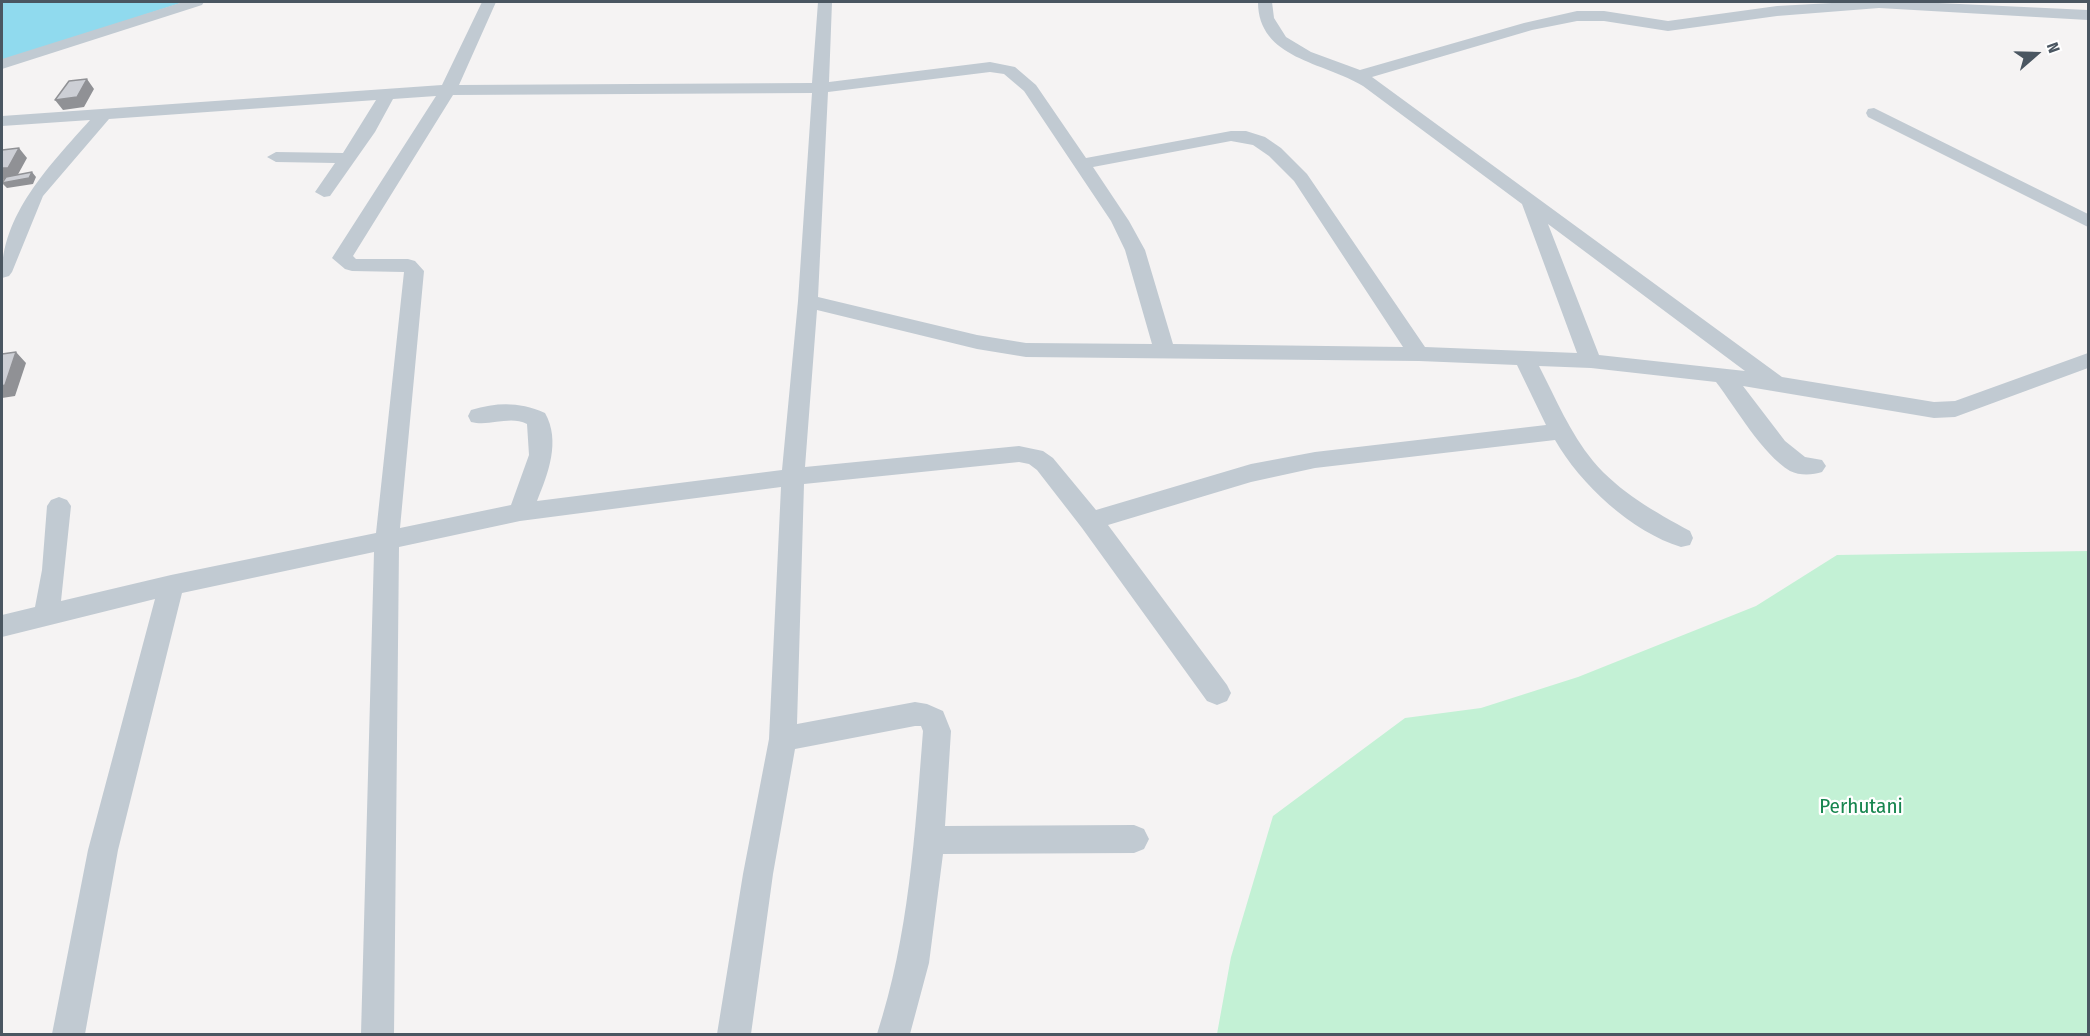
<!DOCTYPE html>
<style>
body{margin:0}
#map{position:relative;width:2090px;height:1036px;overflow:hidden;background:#f5f3f3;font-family:"Fira Sans Condensed",sans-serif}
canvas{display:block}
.frame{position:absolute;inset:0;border:3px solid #4a5661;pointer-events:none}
.north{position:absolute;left:2006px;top:24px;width:60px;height:60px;-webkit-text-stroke:4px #fff;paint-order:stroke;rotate:70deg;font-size:16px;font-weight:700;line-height:24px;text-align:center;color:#4a5661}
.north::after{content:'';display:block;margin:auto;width:21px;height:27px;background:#4a5661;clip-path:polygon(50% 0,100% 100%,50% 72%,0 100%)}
</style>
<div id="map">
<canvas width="2090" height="1036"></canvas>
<div class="frame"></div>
<div class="north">N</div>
</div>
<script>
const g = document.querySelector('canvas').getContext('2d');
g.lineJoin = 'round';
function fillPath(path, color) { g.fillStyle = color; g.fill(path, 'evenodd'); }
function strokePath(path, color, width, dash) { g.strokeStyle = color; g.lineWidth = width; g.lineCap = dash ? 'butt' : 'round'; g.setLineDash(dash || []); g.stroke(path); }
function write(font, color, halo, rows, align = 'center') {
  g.font = font + ' "Fira Sans Condensed",sans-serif'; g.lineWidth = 4.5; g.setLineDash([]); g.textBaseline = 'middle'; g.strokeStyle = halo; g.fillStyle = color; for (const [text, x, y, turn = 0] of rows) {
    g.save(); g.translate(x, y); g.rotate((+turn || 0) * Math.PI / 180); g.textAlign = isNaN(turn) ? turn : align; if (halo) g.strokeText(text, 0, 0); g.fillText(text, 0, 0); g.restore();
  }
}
fillPath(new Path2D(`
 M2088 551V1034H1217L1231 957 1273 816 1405 718 1481 708 1578 677 1756 606 1837 555Z`), '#c3f1d5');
fillPath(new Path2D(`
 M2 2H184L2 61Z`), '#90daee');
fillPath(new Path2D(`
 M183 2H204L202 5 2 69V59Z
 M482 2H496L459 85 812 83 818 2H832L829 82 990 62 1015 67 1036 85 1086 158 1231 131H1246L1265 137 1281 148 1307 174 1425 347 1577 353 1522 204 1363 86C1324 62 1258 59 1258 2H1272L1274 18 1286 37 1311 52 1360 70 1524 23 1577 11H1604L1668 21 1777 6 1850 2H1917L2088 10V20L1879 8 1777 16 1668 31 1604 21H1577L1532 30 1372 77 1782 377 1934 402 1955 401 2088 353V368L1955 417 1934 418 1743 386 1785 441 1805 457 1822 460 1826 466 1822 472C1813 475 1800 476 1790 471 1762 454 1736 408 1716 382L1591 368 1539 366C1556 399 1570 433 1593 461 1619 492 1655 512 1690 531L1693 538 1690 545 1681 547C1632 532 1580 484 1555 440L1315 468 1251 482 1108 525 1227 685 1231 693 1227 701 1217 705 1207 701 1082 528 1037 470 1029 464 1019 462 804 484 797 724 915 702 927 704 943 711 951 731 945 826 1134 825 1144 829 1149 839 1144 849 1134 853 943 854 929 963 910 1034H877C909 936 915 833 923 731L921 726H915L795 749 773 874 751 1034H717L743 874 769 739 781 487 520 521 399 547 394 1034H361L374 552 182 593 118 850 85 1034H52L88 850 155 599 2 637V615L35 607 42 570 47 506 51 500 59 497 67 500 71 506 61 601 171 575 376 533 404 272 352 271 345 269 332 258 436 96 393 99 375 132 330 196 324 197 315 192 335 163 276 162 267 157 276 152 343 153 376 100 109 119 43 196 12 272 9 276 2 278C0 215 51 164 90 120L2 126V116L442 85ZM990 72 1004 74 1024 91 1111 221 1125 250 1152 344 1026 343 977 335 818 297 828 92ZM812 93 798 301 782 470 537 501C548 474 561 441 545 413 519 402 499 402 471 410L468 416 471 422C490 427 509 415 527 424L529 455 511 505 400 528 424 271 415 261 408 259H356L353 256 453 95ZM1231 141 1253 145 1269 156 1294 181 1403 347 1173 344 1145 250 1129 221 1093 167ZM1548 224 1745 371 1599 355ZM817 310 977 349 1026 357 1419 361 1517 365 1546 425 1315 452 1251 464 1096 510 1053 458 1043 451 1019 446 805 467Z
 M1874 108 2088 214V227L1868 117 1866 113 1868 109Z`), '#c1cad2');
fillPath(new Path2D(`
 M87 79 94 89 84 107 63 110 55 100Z
 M19 148 27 158 16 178 2 180V168Z
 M32 172 36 177 33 184 7 188 2 183Z
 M16 352 26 363 15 396 2 398V386Z`), '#909195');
const building = new Path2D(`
 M87 79 77 97 55 100 69 81Z
 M19 148 8 168H2V150Z
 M32 172 29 178 2 183 6 177Z
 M16 352 5 385 2 386V354Z`);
fillPath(building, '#cdcfd5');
strokePath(building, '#909195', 1.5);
write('21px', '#17864f', '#fff', [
 ["Perhutani",1861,807]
]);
</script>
